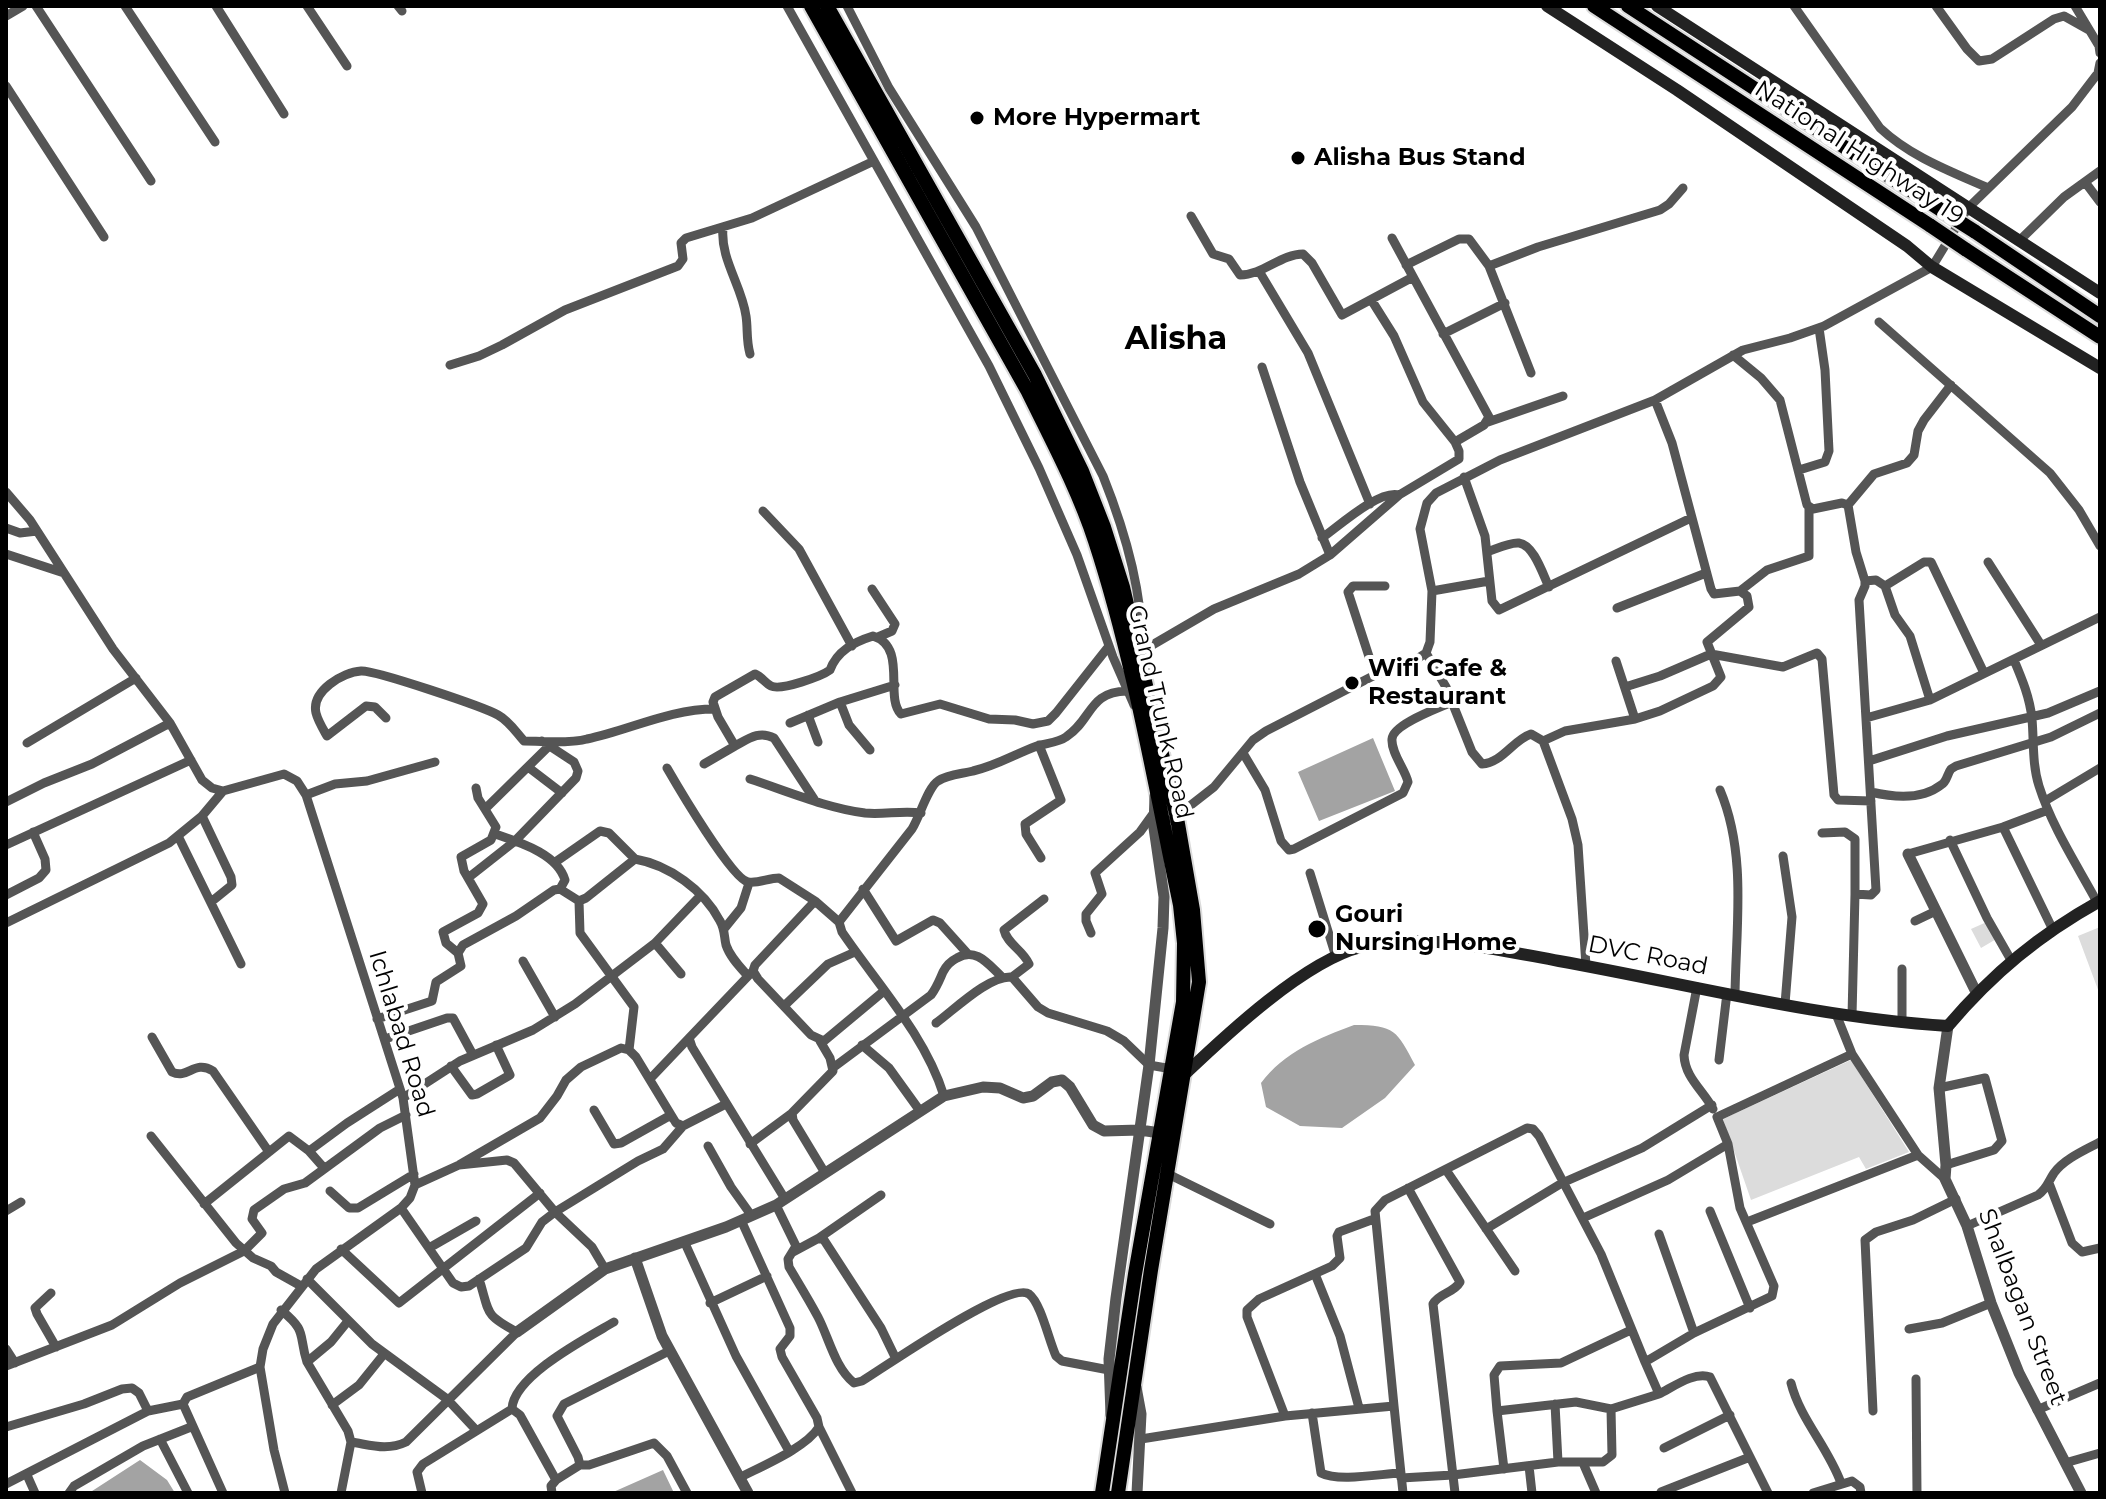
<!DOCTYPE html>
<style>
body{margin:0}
#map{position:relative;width:2106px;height:1499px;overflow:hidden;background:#fff;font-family:Montserrat,sans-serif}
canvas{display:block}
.frame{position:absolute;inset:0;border:8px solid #000;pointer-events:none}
</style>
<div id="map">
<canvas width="2106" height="1499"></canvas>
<div class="frame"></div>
</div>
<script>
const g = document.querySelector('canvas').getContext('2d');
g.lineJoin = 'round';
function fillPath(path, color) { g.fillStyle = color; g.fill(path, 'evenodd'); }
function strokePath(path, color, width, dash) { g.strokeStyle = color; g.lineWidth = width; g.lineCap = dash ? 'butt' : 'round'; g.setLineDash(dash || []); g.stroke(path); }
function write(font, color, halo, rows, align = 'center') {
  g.font = font + ' Montserrat,sans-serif'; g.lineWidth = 8; g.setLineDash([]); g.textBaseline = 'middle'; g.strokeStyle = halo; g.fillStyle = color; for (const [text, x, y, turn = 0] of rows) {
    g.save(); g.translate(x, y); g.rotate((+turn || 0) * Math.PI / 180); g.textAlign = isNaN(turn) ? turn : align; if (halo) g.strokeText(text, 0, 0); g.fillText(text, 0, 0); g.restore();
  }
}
fillPath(new Path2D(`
 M1989 921 1998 938 1981 948 1971 929Z
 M2100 927V995L2078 936Z
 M1851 1060 1909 1152 1866 1169 1859 1157 1751 1200 1723 1119Z`), '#dcdcdc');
fillPath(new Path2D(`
 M1373 738 1395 791 1319 821 1298 772Z
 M1354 1025C1395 1025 1397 1031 1415 1065L1385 1098 1342 1128 1300 1126 1266 1107 1261 1083C1284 1052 1319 1038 1354 1025Z
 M140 1460 167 1480 175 1493H89Z
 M663 1470 674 1493H611Z`), '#a3a3a3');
const trunk = new Path2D(`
 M811 6 1027 390C1051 439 1078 489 1095 541 1133 657 1155 786 1180 905L1184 943 1183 1002 1135 1274 1102 1493
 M827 6 1035 375 1082 471 1104 527 1123 587 1177 818 1193 910 1199 982 1151 1270 1118 1493
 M1594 6 1931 226
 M1628 6 1944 212
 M1974 231 2100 316
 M1965 249 2100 337`);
strokePath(trunk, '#dbdbdb', 18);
strokePath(new Path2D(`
 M36 6 151 181
 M125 6 215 142
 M216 6 284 114
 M307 6 347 66
 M398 6 402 11
 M787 6 989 366 1039 468 1077 555 1113 657 1134 705
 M847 6 889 88 976 227 1103 476C1125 531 1143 591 1142 650
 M1794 6 1880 128C1911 157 1950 171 1988 188
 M1936 6 1967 49 1979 61 1992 59 2054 19 2064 16 2089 30
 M2075 6 2099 46 2100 53
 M6 16 23 6
 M6 86 104 237
 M2085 182 2100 202
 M1191 216 1213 254 1229 259 1240 275C1263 275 1281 254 1303 254L1312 263 1342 315 1413 277
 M723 228C720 259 742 286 746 316 748 329 746 340 750 354
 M1392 238 1489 417 1484 425 1455 442
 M2020 240 2064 197 2100 171
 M1406 265 1459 239H1469L1489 266 1531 373
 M1489 266 1538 247 1660 210 1669 204 1683 188
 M1259 271 1308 353 1370 504
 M1879 322 2050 473 2079 510 2100 546
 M1443 334 1505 303
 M1733 355 1761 378 1780 400 1807 505 1813 509 1842 503 1848 505 1856 552 1865 581V586L1859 600 1876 890 1871 895 1855 894 1852 1016
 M450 365 479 356 502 345 565 310 678 266 683 259 681 243 686 238 752 218 874 161
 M1262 367 1300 482 1330 555
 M1488 422 1563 396
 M1799 470 1825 462 1829 451 1825 370 1819 328
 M1464 477 1485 536 1492 601 1499 610 1691 518
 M6 492 30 520 113 649 170 723 202 780 212 788 223 791 284 774 297 781 306 795 403 1098 415 1185 410 1198 401 1208 316 1269 273 1324 263 1349 260 1367 274 1450 285 1493
 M1848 505 1874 474 1907 463 1914 455 1918 431 1924 420 1951 385
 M763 511 799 549 852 646
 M6 528 20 533 37 531
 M1322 538C1339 526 1380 489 1399 495
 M1487 552C1496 549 1510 542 1519 543 1534 545 1543 575 1549 587
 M6 554 64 573
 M1988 562 2041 645
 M1865 581 1876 580 1885 586 1895 615 1910 636 1930 700
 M1885 586 1924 562H1931L1984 673
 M872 589 895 624 892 631 878 637
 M1432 591 1489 581
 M1740 591 1767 570 1809 556V508
 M1617 608 1706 573
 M1142 651 1214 609 1299 574 1330 555 1399 495 1459 459V451L1455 442 1423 402 1394 336 1372 301
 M1426 653 1446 687 1472 752 1482 764C1502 763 1513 740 1531 734L1543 741 1572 819 1578 845 1586 966
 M2014 660C2022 679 2030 698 2032 719 2034 741 2032 764 2039 786 2052 827 2077 865 2097 902
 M1616 661 1635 719
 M1375 675 1348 592 1353 586H1385
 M1625 687 1660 676 1711 654 1783 667 1817 653 1822 659 1834 795 1838 800 1871 801
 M840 702 849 725 870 750
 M808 715 818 742
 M386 718 375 707 366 706 327 736C323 729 318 721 316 713 311 691 343 672 361 671 375 670 484 707 498 715 509 721 516 732 524 741 545 741 567 744 587 739 630 730 669 709 715 709
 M1866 718 1930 700 2100 617
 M790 723 840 702 895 685
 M1543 741 1565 731 1635 719 1660 711 1713 686 1721 677 1707 642 1749 607 1747 596 1740 591 1714 594 1711 589 1672 443 1655 400
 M27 743 136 678
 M1039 745 1061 800 1025 824 1026 834 1041 858
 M735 746C748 739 759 730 774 738L814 799
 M1243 753 1265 790 1281 841 1289 850 1294 849 1403 793 1408 782C1405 769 1391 753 1392 739 1393 724 1439 708 1452 702
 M1869 761 1947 736 2048 713 2100 691
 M704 764 735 746 718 717 713 702 715 697 755 674C762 677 765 683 771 686 781 691 822 676 830 670 837 651 854 642 873 636 908 647 884 697 901 714L940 704 989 719 1015 720 1033 724 1048 721 1056 713 1109 646
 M528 767 562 793
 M667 768C678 787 732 879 748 882 757 884 769 878 779 878L815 901 839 922
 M750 779C787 791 826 808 865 813 884 815 902 810 921 813
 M1720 790C1747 854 1736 926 1735 994
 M1871 792C1892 797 1922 800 1941 785 1947 782 1947 774 1951 769L1956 766 2051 737 2100 713
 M306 795 335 784 367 781 435 762
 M2045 801 2100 768
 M6 802 44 783 92 764 170 723
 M485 809 548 747
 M202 816 231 877 232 885 211 902
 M1173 819 1214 787 1253 740 1266 731 1375 675 1412 662 1426 653 1430 642 1432 591 1420 529 1427 503 1436 493 1500 460 1655 400 1743 350 1790 338 1824 326 1932 267 1968 208 2072 107 2098 73 2100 63
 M2003 827 2053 930
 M1822 833 1845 832 1855 839V894
 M495 834C518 842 557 853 565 880L560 889
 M179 838 241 964
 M1950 840 1987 918 2011 960
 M6 845 191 760
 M1908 854 2003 827 2048 810
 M1783 856 1792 917 1785 1004
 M554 863 600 831 609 833 635 859
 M1310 873 1336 957
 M468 878 515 841 576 778 578 771 574 762 542 741
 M863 889 896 941 933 920 940 923 967 953
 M6 895 39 878 46 870 45 859 33 832
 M579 901 580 933 634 1007 629 1050
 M815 901 755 965 753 971 758 979 811 1035 824 1041 884 991
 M1915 921 1936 911
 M6 923 169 843 202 816 223 791
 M724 929 741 908 749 883
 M1091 933 1086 921V914L1102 894 1095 873 1140 832 1153 814
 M655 943 681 974
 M458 953 446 943 443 932 478 913 483 904 464 871 461 857 491 840 496 827 478 798 476 788
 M523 961 555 1017
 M753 971 689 1038 692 1047 785 1199
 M1012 977 1029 964C1023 950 1007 944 1004 930L1044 899
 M1697 987 1684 1055C1685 1078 1703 1090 1713 1109
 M784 1006 828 964 855 952
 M1836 1014 1852 1054 1918 1155 1945 1179
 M377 1019 432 1001 436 982 461 966 458 953 463 945 516 916 554 890 560 889 579 901 586 898 635 859C669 865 704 890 720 921 725 929 724 937 726 945 730 957 740 967 748 976
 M936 1023C954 1010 989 975 1012 977L1038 1007 1048 1013 1107 1031 1124 1041 1149 1065 1172 1069
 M1902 1023V969
 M152 1037 172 1072C188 1080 194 1059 213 1071L269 1152
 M385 1039 447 1018H453L473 1055
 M820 1041 830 1058 833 1071 792 1113 793 1120 825 1173
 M862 1045 889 1068 920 1111
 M1719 1060 1727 993
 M451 1066 472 1095 477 1094 510 1075 496 1045
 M834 1067 931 995C937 987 939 981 943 972 946 966 951 961 957 958 976 947 988 964 1001 976
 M650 1079 689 1038
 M1939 1088 1985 1078 2002 1141 1994 1150 1946 1165
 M944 1096C925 1035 878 985 842 932L839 922 912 829C920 816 928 787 938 781 948 774 962 774 973 771 996 766 1015 754 1037 746 1046 743 1058 743 1066 737 1093 719 1088 692 1127 691
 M403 1098 460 1061 533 1030 575 1004 655 943 700 896
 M594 1110 614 1144 621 1143 671 1115
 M151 1136 236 1243 253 1258 271 1266 276 1272 301 1286
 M750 1144 792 1113
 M708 1146 731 1187 751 1215
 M309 1151 347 1123 400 1089
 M459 1165 507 1160 514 1163 555 1212 592 1247 605 1269
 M1446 1170 1515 1271
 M1168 1174 1270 1224
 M2049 1183 2072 1243 2082 1252 2100 1248
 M415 1185 459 1165 540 1118 557 1096 566 1080 581 1067 621 1048 629 1050 636 1057 676 1123 683 1126 726 1104
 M1408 1188 1460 1282C1454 1293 1439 1293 1433 1304L1455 1493
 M330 1191 349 1208H358L414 1174
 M204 1204 289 1136 309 1151 324 1168
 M776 1205 796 1246 788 1259 789 1267C799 1284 809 1300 818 1317 829 1338 835 1368 854 1383L862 1381C885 1367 1009 1280 1029 1294 1041 1303 1049 1341 1056 1356L1062 1361 1109 1370
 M401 1208 453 1283 461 1287 469 1286 526 1248 542 1222 555 1212 638 1161 663 1149 683 1126
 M6 1211 21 1202
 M1710 1211 1750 1308
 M1583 1218 1668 1180 1728 1144
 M1747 1222 1918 1155
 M1967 1226 2038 1195C2047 1189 2048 1182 2054 1173 2064 1159 2085 1150 2100 1142
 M1486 1229 1562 1183 1642 1148 1712 1105
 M1659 1234 1694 1333
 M819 1238 881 1195
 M684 1241 736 1356 789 1451
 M429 1248 476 1221
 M341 1249 399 1303 540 1193
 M793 1252 819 1238 824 1240 881 1328 896 1359
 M1315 1274 1340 1336 1359 1408
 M307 1279 372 1344 447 1399 476 1430
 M51 1293 35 1308 37 1314 56 1347
 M710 1303 767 1276
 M281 1310C308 1332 298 1334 307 1362L348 1431 351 1442 341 1493
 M1909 1329 1942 1323 1991 1303
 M6 1349 15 1363
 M307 1362 331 1342 348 1321
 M1645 1362 1659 1394C1673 1387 1695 1371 1710 1377L1768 1493
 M6 1366 112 1325 180 1283 244 1251 262 1233 252 1219 254 1210 284 1189 305 1183 380 1128 406 1115
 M1916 1379 1917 1493
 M1791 1383C1800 1419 1828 1447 1841 1483
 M1555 1404 1558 1462
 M332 1405 359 1385 384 1354
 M1394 1406 1403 1493
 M512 1409C513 1376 587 1338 614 1322
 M2037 1410 2100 1383
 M1497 1411 1494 1375 1500 1366 1561 1363 1631 1330
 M1873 1411 1865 1240 1876 1232 1913 1220 1956 1199
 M1312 1413 1321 1473C1338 1482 1380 1474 1400 1473
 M1285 1416 1247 1317V1310L1259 1299 1332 1266 1340 1258 1337 1236 1339 1232 1374 1219
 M6 1427 84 1404 122 1389 132 1388 139 1393 148 1411
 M819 1427 852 1493
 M160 1439 188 1493
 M1141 1439 1285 1416 1394 1406 1375 1211 1385 1200 1527 1128 1533 1129 1539 1136 1601 1254 1645 1362 1694 1333 1772 1296 1774 1286 1740 1208 1728 1144 1717 1117 1852 1054
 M351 1442C371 1445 387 1451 406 1442L517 1332C483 1314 490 1313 479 1279
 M1664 1448 1730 1415
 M1583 1463 1596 1493
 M2065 1463 2100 1453
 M580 1465H589L654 1443 667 1456 687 1493
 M1529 1466 1532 1493
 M1504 1469 1497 1411 1576 1402 1611 1409
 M27 1475 35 1493
 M739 1478C762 1466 806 1448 819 1427L817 1418 782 1357 780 1349 790 1336V1328L741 1220
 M1401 1478 1453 1475 1558 1462H1603L1612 1455 1611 1409 1659 1394
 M6 1484 148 1411 183 1404
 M1661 1492 1750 1457
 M69 1493 74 1486 143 1446 191 1427
 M223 1493 183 1404 187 1397 260 1367
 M422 1493 417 1472 423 1464 512 1409 520 1415 556 1480
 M552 1493 551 1486 556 1480 580 1465 578 1457 557 1416 564 1404 669 1351
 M1813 1493 1852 1481 1860 1487 1861 1493`), '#555', 9);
strokePath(new Path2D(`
 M1908 854 1976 992
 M1948 1026 1939 1088 1946 1165 1945 1179 1967 1226 1991 1303 2019 1373 2081 1493
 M635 1258 662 1336 748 1493
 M517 1332 605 1269 726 1227 776 1205 944 1096 983 1087 1000 1088 1023 1098 1033 1096 1052 1082 1062 1080 1070 1087 1093 1125 1104 1131 1140 1130 1160 1133
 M1136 1387 1141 1414 1137 1493
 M1111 1415 1109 1359 1116 1298 1149 1065 1163 928 1164 897 1154 828 1155 796`), '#555', 11);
strokePath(new Path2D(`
 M1547 6 1677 90 1907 246 1932 267 2100 368
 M1657 6 2100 293
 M1185 1074C1227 1034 1305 961 1361 947 1421 931 1498 950 1559 961 1688 984 1817 1018 1948 1026 1993 973 2039 935 2100 901`), '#222', 12);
strokePath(trunk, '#000', 14);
const trunkBridge = new Path2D(`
 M1944 212 1974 231
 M1931 226 1965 249`);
strokePath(trunkBridge, '#dbdbdb', 18, []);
strokePath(trunkBridge, '#000', 14);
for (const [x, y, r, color] of [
 [977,118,8,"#000"],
 [1298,158,8,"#000"],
 [1352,683,8,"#000"],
 [1317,929,10,"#000"]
]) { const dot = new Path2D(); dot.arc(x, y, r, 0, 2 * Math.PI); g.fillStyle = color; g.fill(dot); strokePath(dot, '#fff', 3); }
write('bold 24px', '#000', '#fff', [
 ["More Hypermart",993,118],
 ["Alisha Bus Stand",1314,158],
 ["Wifi Cafe &",1368,669],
 ["Restaurant",1368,697],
 ["Gouri",1335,915],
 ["Nursing Home",1335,943]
], 'left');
write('24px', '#000', '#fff', [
 ["National Highway 19",1859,153,33],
 ["Grand Trunk Road",1160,712,77],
 ["DVC Road",1648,956,11],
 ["Ichlabad Road",401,1034,73],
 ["Shalbagan Street",2022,1307,69]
]);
write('bold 32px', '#000', '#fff', [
 ["Alisha",1176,340]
]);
</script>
